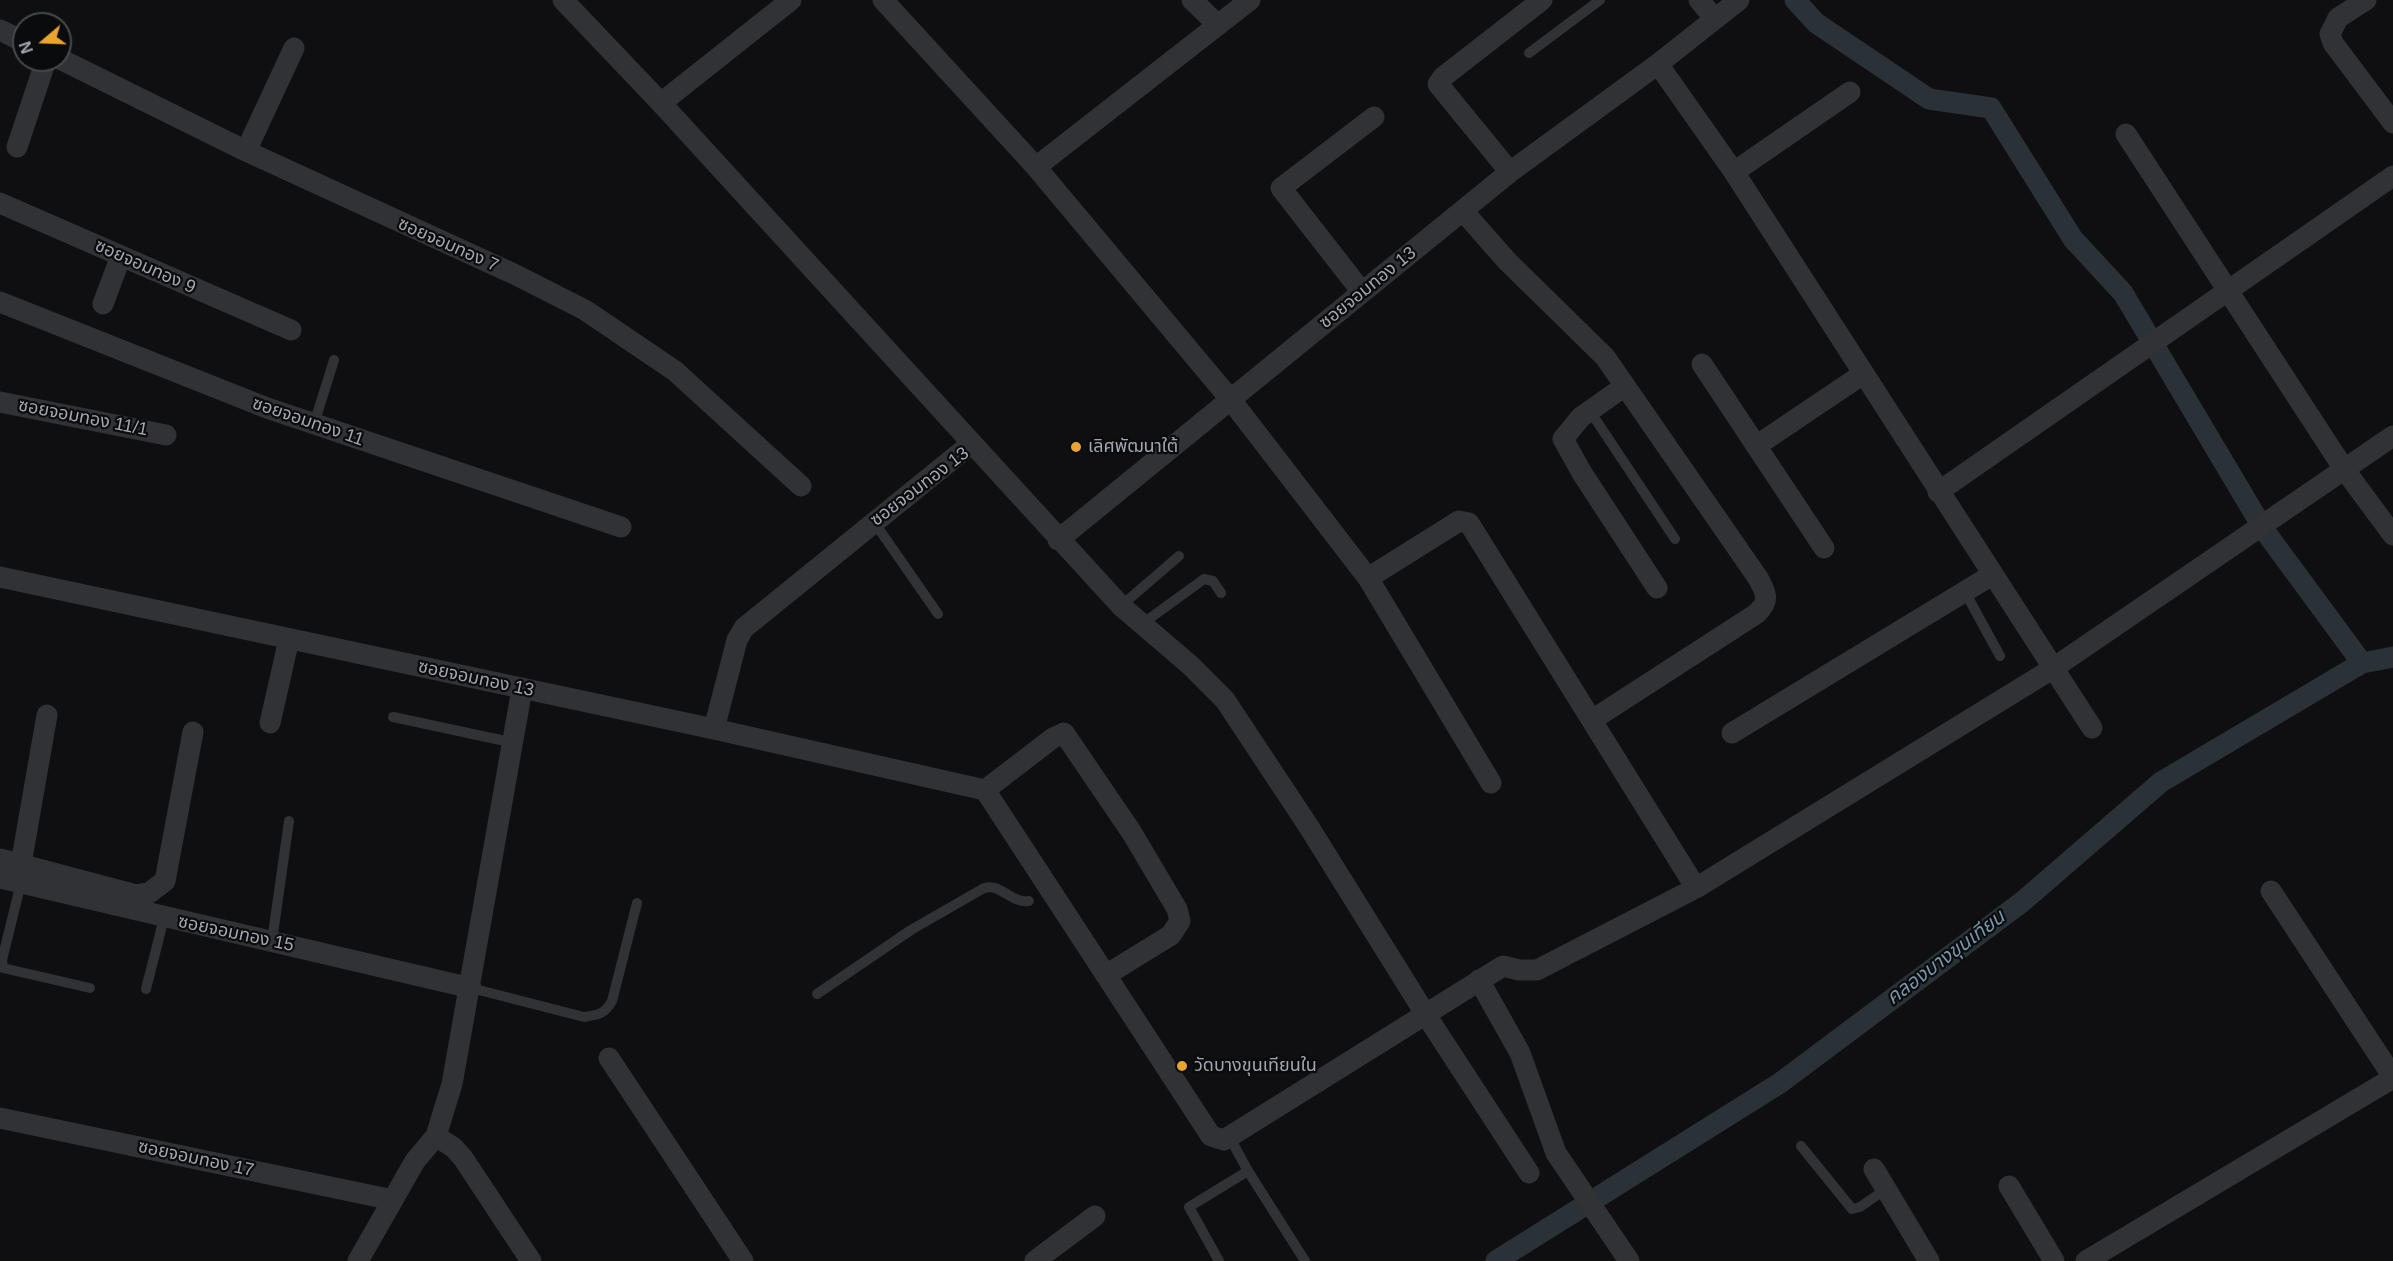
<!DOCTYPE html>
<meta charset="utf-8">
<style>
body{margin:0}
#map{position:relative;width:2393px;height:1261px;overflow:hidden;background:#0f0f11;font-family:Helvetica,sans-serif}
canvas{display:block}
.north{position:absolute;left:12px;top:12px;width:60px;height:60px;box-sizing:border-box;background:#0a0b0c;border:2px solid #46494e;border-radius:50%;rotate:251deg;font-size:16px;font-weight:700;line-height:24px;text-align:center;color:#a1a6b1}
.north::after{content:'';display:block;margin:auto;width:21px;height:27px;background:#e9a52f;clip-path:polygon(50% 0,100% 100%,50% 72%,0 100%)}
</style>
<div id="map">
<canvas width="2393" height="1261"></canvas>
<div class="north">N</div>
</div>
<script>
const g = document.querySelector('canvas').getContext('2d');
g.lineJoin = 'round';
function strokePath(path, color, width, dash) { g.strokeStyle = color; g.lineWidth = width; g.lineCap = dash ? 'butt' : 'round'; g.setLineDash(dash || []); g.stroke(path); }
function write(font, color, halo, rows, align = 'center') {
  g.font = font + ' Helvetica,"Noto Sans Thai",sans-serif'; g.lineWidth = 4.5; g.setLineDash([]); g.textBaseline = 'middle'; g.strokeStyle = halo; g.fillStyle = color; for (const [text, x, y, turn = 0] of rows) {
    g.save(); g.translate(x, y); g.rotate((+turn || 0) * Math.PI / 180); g.textAlign = isNaN(turn) ? turn : align; if (halo) g.strokeText(text, 0, 0); g.fillText(text, 0, 0); g.restore();
  }
}
strokePath(new Path2D(`
 M1795 0 1816 23 1929 99 1991 108 2073 239 2123 293 2264 530 2362 663
 M1496 1261 1780 1083 2022 902 2161 782 2362 663 2393 657`), '#2a3238', 21);
strokePath(new Path2D(`
 M1529 53 1600 0
 M1590 411 1675 539
 M314 424 334 360
 M874 522 938 614
 M1965 592 2000 656
 M1121 606 1179 556
 M1142 624 1204 579 1213 581 1221 593
 M393 717 510 742
 M21 883 2 960 3 968 90 988
 M272 941 289 821
 M471 988 584 1017C598 1015 605 1014 612 1001L637 903
 M146 989 164 918
 M817 994 911 930 984 888C1001 883 1012 904 1029 901
 M1230 1138 1248 1171 1305 1261
 M1801 1146 1852 1209 1860 1207 1886 1189
 M1219 1261 1189 1207 1248 1171`), '#313235', 10);
strokePath(new Path2D(`
 M563 0 661 103 1121 606 1190 665 1225 700 1309 827 1426 1015 1529 1173
 M883 0 1036 167 1231 400 1368 578 1491 783
 M1192 0 1218 25
 M1699 0 1715 19
 M2366 0 2338 18 2330 34 2333 43 2393 123
 M0 30 24 42
 M60 59 246 151 516 275 585 310 675 371 801 486
 M1658 64 1734 172 2092 728
 M661 103 791 0
 M2126 134 2344 469 2393 535
 M17 147 46 60
 M246 151 294 48
 M1036 167 1250 0
 M1510 172 1438 84 1443 77 1542 0
 M1734 172 1850 92
 M0 203 291 330
 M1463 211 1507 261 1605 357 1758 578C1767 594 1770 601 1756 614L1592 720
 M1362 292 1281 188 1374 117
 M0 302 267 408 621 527
 M103 304 121 256
 M1702 364 1824 548
 M1625 386 1581 417 1563 439 1582 473 1657 588
 M0 402 166 435
 M1756 446 1863 374
 M1938 492 2393 176
 M1058 540 1510 172 1658 64 1739 0
 M0 577 714 729 985 790 1211 1136 1224 1140 1503 966 1519 970H1537L1696 888 2052 669 2393 436
 M1368 578 1459 521 1469 523 1696 888
 M270 723 289 639
 M714 729 737 640 744 628 971 444
 M1732 733 1992 575
 M985 790 1053 738 1064 733 1132 833 1177 909 1180 921 1171 935 1106 975
 M0 859 136 895 149 893 165 881 193 732
 M21 864 47 715
 M0 878 471 988
 M2271 891 2393 1077
 M1479 980 1520 1053 1556 1153 1629 1261
 M609 1058 743 1261
 M0 1118 393 1200
 M436 1136 454 1148 463 1158 531 1261
 M1874 1169 1929 1261
 M2009 1186 2054 1261
 M358 1261 415 1161 436 1136 452 1084 522 689
 M1035 1261 1095 1216
 M2086 1261 2393 1078`), '#313235', 21);
for (const [x, y, r, color] of [
 [1076,447,6,"#e9a52f"],
 [1182,1066,6,"#e9a52f"]
]) { const dot = new Path2D(); dot.arc(x, y, r, 0, 2 * Math.PI); g.fillStyle = color; g.fill(dot); strokePath(dot, '#0a0b0c', 2); }
write('18px', '#a1a6b1', '#0a0b0c', [
 ["ซอยจอมทอง 7",448,245,24],
 ["ซอยจอมทอง 9",145,267,24],
 ["ซอยจอมทอง 13",1368,288,-39],
 ["ซอยจอมทอง 11/1",83,418,11],
 ["ซอยจอมทอง 11",308,422,19],
 ["ซอยจอมทอง 13",920,487,-37],
 ["ซอยจอมทอง 13",476,679,12],
 ["ซอยจอมทอง 15",236,934,12],
 ["ซอยจอมทอง 17",196,1159,12]
]);
write('18px', '#a1a6b1', '#0a0b0c', [
 ["เลิศพัฒนาใต้",1088,447],
 ["วัดบางขุนเทียนใน",1194,1066]
], 'left');
write('italic 20px', '#7895ac', '#0a0b0c', [
 ["คลองบางขุนเทียน",1946,958,-37]
]);
</script>
